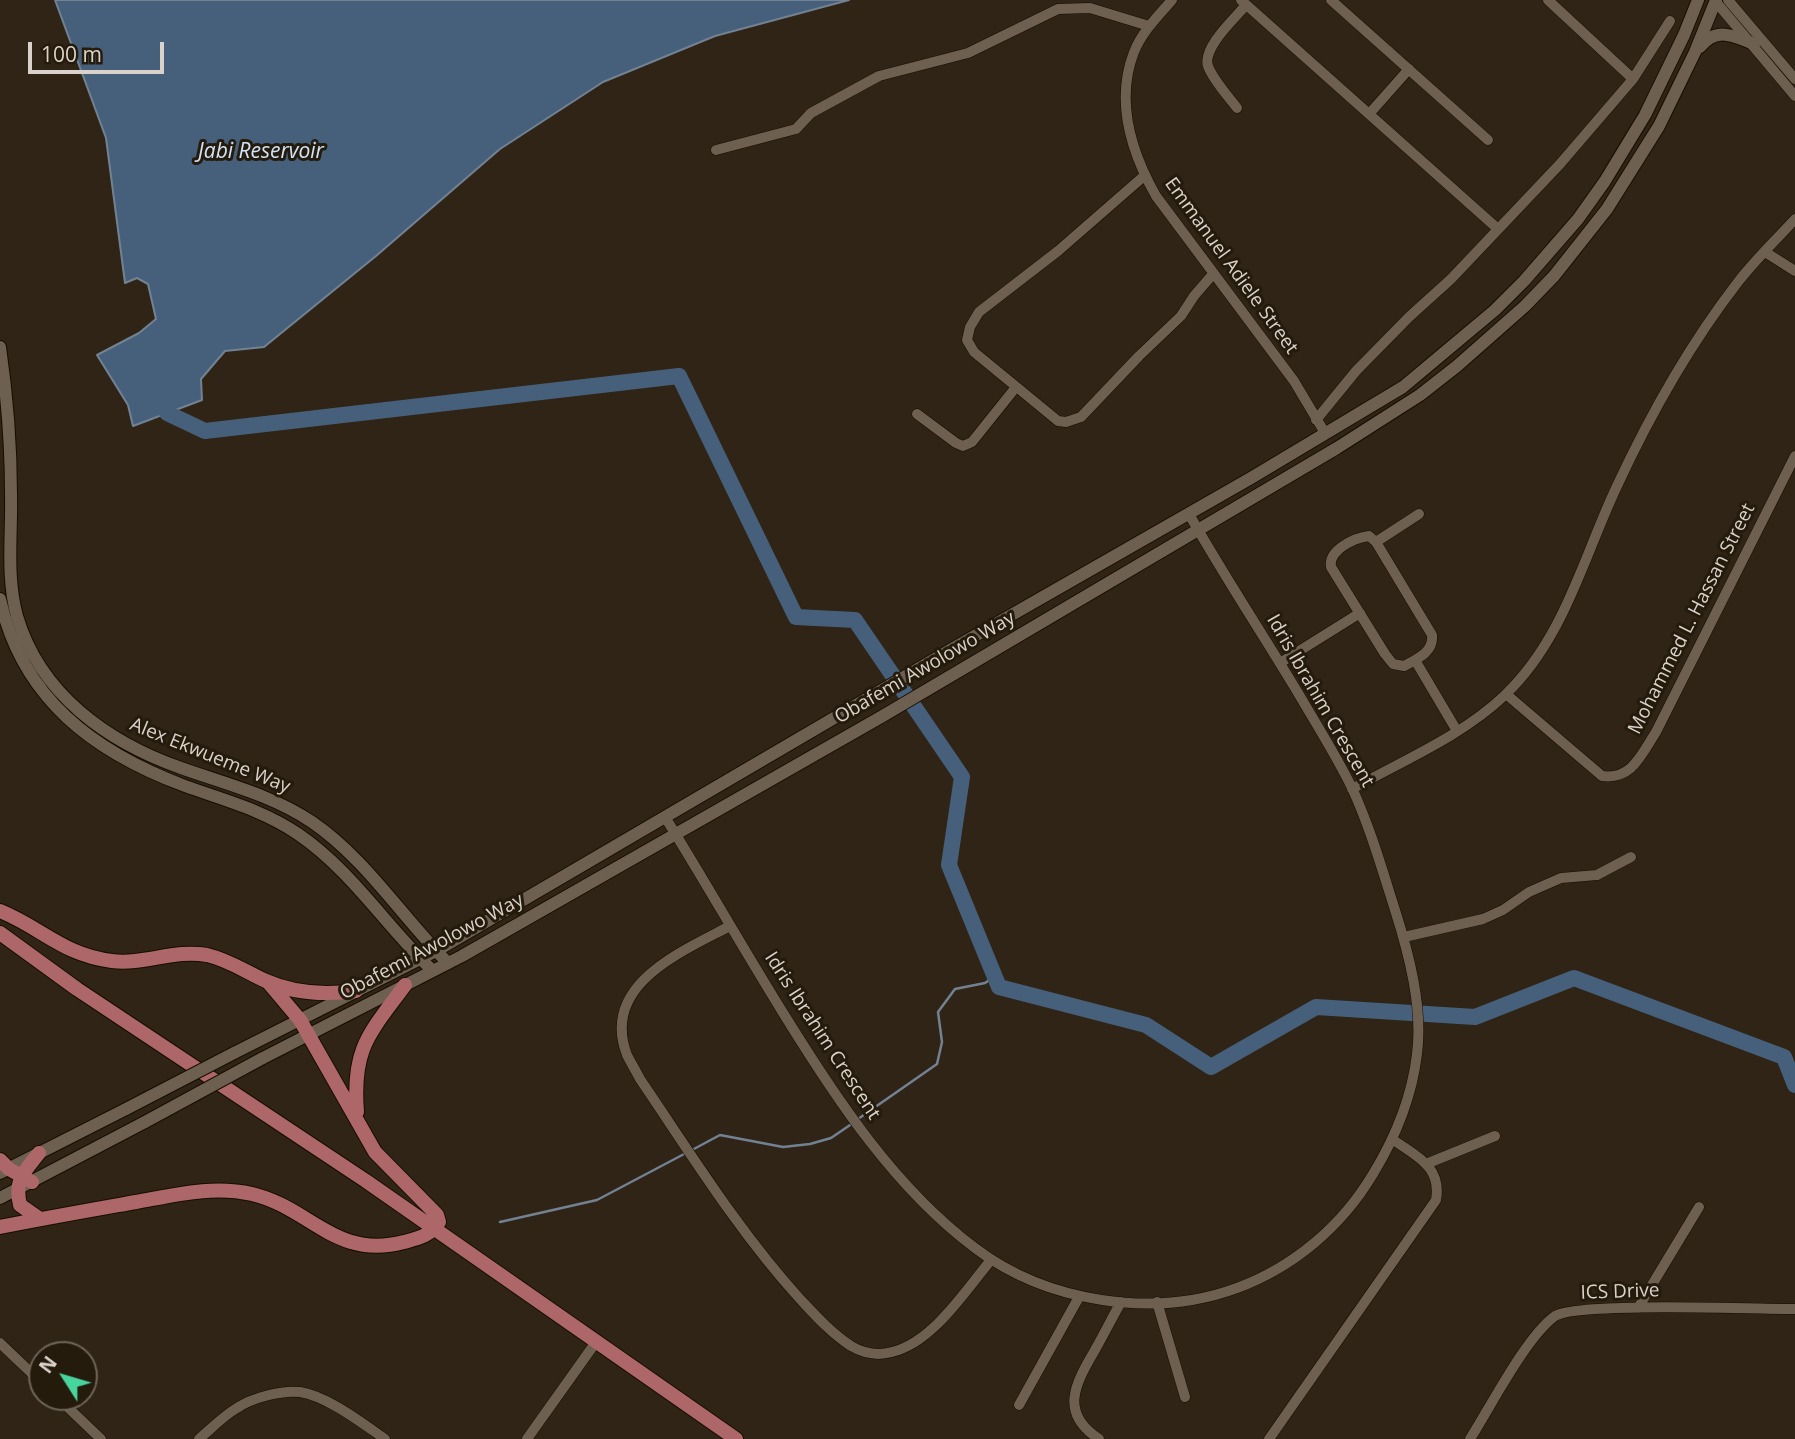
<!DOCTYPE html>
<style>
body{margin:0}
#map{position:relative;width:1795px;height:1439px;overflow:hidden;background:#2f2416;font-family:"Open Sans",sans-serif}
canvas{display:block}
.north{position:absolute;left:28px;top:1341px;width:70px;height:70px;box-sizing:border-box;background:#251b0d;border:2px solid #6d6459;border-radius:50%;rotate:307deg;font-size:19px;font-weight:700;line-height:28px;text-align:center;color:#dad2ca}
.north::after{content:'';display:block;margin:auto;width:24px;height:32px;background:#48d49d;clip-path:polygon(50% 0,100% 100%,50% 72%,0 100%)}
.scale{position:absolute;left:28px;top:42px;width:136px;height:32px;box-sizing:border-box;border:4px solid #dad2ca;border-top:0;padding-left:9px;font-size:21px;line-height:24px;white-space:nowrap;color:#dad2ca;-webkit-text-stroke:5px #251b0d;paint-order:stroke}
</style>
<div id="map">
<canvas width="1795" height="1439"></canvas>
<div class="north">N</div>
<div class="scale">100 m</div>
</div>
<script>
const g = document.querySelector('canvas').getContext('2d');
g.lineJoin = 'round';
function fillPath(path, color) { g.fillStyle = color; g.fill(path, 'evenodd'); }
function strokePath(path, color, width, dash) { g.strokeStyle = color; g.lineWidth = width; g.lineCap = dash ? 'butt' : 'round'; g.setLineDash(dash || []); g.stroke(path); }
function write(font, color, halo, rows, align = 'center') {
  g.font = font + ' "Open Sans",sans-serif'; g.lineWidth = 6; g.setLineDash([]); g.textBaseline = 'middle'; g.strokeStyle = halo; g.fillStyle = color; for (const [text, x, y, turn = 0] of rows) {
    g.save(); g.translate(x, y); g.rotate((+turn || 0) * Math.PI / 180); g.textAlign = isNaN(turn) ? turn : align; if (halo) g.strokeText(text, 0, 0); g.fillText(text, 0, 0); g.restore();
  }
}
const water = new Path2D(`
 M55 0H849L715 36 603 82 500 149 376 256 264 347 225 351 201 379 202 400 133 426 128 405 97 355 139 333 156 319 148 284 137 278 125 283 106 138Z`);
fillPath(water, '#46607b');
strokePath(water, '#728293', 2);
strokePath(new Path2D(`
 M858 1119 937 1064 942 1042 938 1012 955 989 985 983 995 976
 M692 1150 720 1135 783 1147 810 1144 831 1138 853 1123
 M500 1222 597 1200 686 1153`), '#728293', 2.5);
strokePath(new Path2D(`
 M167 413 205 431 679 376 796 617 855 620 962 777 949 865 999 987 1146 1025 1211 1067 1316 1007 1475 1017 1574 978 1784 1057 1795 1085`), '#46607b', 16);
const minor = new Path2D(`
 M1172 0C1158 16 1142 32 1134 52 1115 101 1131 152 1156 196L1294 381 1325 433
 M1241 0 1498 229
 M1331 0 1488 140
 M1548 0 1633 79
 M1728 0 1795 79
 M1716 2 1795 96
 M1237 108C1228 96 1213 80 1208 66 1202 48 1235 18 1246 5
 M1370 113 1409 69
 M716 150 796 129 811 113 879 76 968 53 1058 9 1090 8 1149 26
 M1144 176 1058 251 979 312 970 327 967 340 974 352 1058 421 1066 422 1081 417 1139 356 1181 316 1194 296 1213 274
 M1765 252 1795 271
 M917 414 956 443 963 446 972 442 1016 387
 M1316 420 1356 371 1409 317 1451 279 1560 164 1633 79 1670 21
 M1369 536 1376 542 1432 635C1434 652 1417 659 1404 666L1393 664 1385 654 1331 567C1328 550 1354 538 1369 536Z
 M1376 542 1419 514
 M1415 660 1457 731
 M1280 663 1360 613
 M1506 694 1602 776C1632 780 1641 755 1656 732L1795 456
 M1352 789C1404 760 1462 736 1505 695 1564 639 1583 558 1617 486 1650 415 1690 344 1738 282 1755 260 1776 240 1795 219
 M665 817C706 883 744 950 785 1016 837 1100 895 1188 975 1248 1046 1302 1153 1319 1237 1288 1294 1267 1342 1226 1373 1174 1395 1138 1412 1096 1417 1054 1423 1007 1409 954 1395 910 1382 869 1370 827 1352 788 1337 757 1318 727 1301 698 1264 636 1224 576 1189 514
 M730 926C681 952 600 985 627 1055 631 1063 636 1071 640 1079 691 1154 739 1232 800 1299 816 1316 831 1333 851 1346 863 1353 878 1356 892 1352 933 1342 965 1291 991 1260
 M1404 937 1483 919 1503 910 1529 892 1561 878 1597 875 1631 857
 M1426 1164 1495 1136
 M1157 1302 1185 1397
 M1638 1308 1699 1207
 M0 1343 42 1383
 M57 1397 101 1439
 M1019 1405 1079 1297
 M199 1439C211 1429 223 1416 237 1408 252 1398 281 1390 300 1392 327 1396 362 1423 385 1439
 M527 1439 596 1342
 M1099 1439C1059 1413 1075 1384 1095 1350 1104 1334 1112 1318 1121 1302
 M1269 1439 1436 1200C1442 1166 1416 1156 1392 1139
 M1470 1439C1491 1406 1526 1337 1555 1316 1576 1302 1758 1309 1795 1309`);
const tertiary = new Path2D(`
 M0 347C7 395 11 446 11 495 12 535 6 576 17 616 40 694 107 742 181 768 226 784 272 795 312 822 366 859 402 917 448 963
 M0 599C22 699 94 752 185 786 224 800 263 810 298 834 351 870 386 926 432 970`);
const secondary = new Path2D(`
 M1700 47C1717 26 1733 36 1754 44
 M234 1053 436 951 952 649 1251 478 1403 387 1495 310 1524 281 1578 219 1605 181 1645 115 1684 35 1698 0
 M261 1059 462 956 881 717 1337 448 1420 395 1457 366 1525 306 1554 276 1607 209 1659 126 1695 52 1716 0
 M0 1173 126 1109
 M0 1198 145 1122`);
const primary = new Path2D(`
 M0 911C42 928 63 955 112 961 144 965 175 949 207 955 229 960 246 972 266 981 295 994 326 995 356 991
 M0 933 77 989 366 1181 736 1439
 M357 1112C352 1048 369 1034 405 985
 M39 1153C24 1172 14 1180 20 1205L40 1219
 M0 1160 9 1169 32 1182
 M0 1227C45 1218 91 1210 136 1202 175 1195 213 1185 252 1194 311 1208 335 1260 404 1242 419 1238 430 1236 439 1222L437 1215 375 1152 300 1020 268 982`);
strokePath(minor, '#170d02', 11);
strokePath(tertiary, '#170d02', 14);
strokePath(secondary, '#170d02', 14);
strokePath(primary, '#170d02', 16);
strokePath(minor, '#6d6050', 10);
strokePath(tertiary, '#6d6050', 12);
strokePath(secondary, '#6d6050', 12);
strokePath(primary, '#ae6769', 14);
const secondaryBridge = new Path2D(`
 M126 1109 234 1053
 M145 1122 261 1059`);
strokePath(secondaryBridge, '#170d02', 14, []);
strokePath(secondaryBridge, '#6d6050', 12);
write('19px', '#dad2ca', '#251b0d', [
 ["Emmanuel Adiele Street",1231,266,54],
 ["Mohammed L. Hassan Street",1692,619,-63],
 ["Obafemi Awolowo Way",925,668,-30],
 ["Idris Ibrahim Crescent",1320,701,60],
 ["Alex Ekwueme Way",210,756,22],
 ["Obafemi Awolowo Way",432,947,-28],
 ["Idris Ibrahim Crescent",822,1036,57],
 ["ICS Drive",1620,1292,-2]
]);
write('italic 21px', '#d1e3f7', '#251b0d', [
 ["Jabi Reservoir",261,152]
]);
</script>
